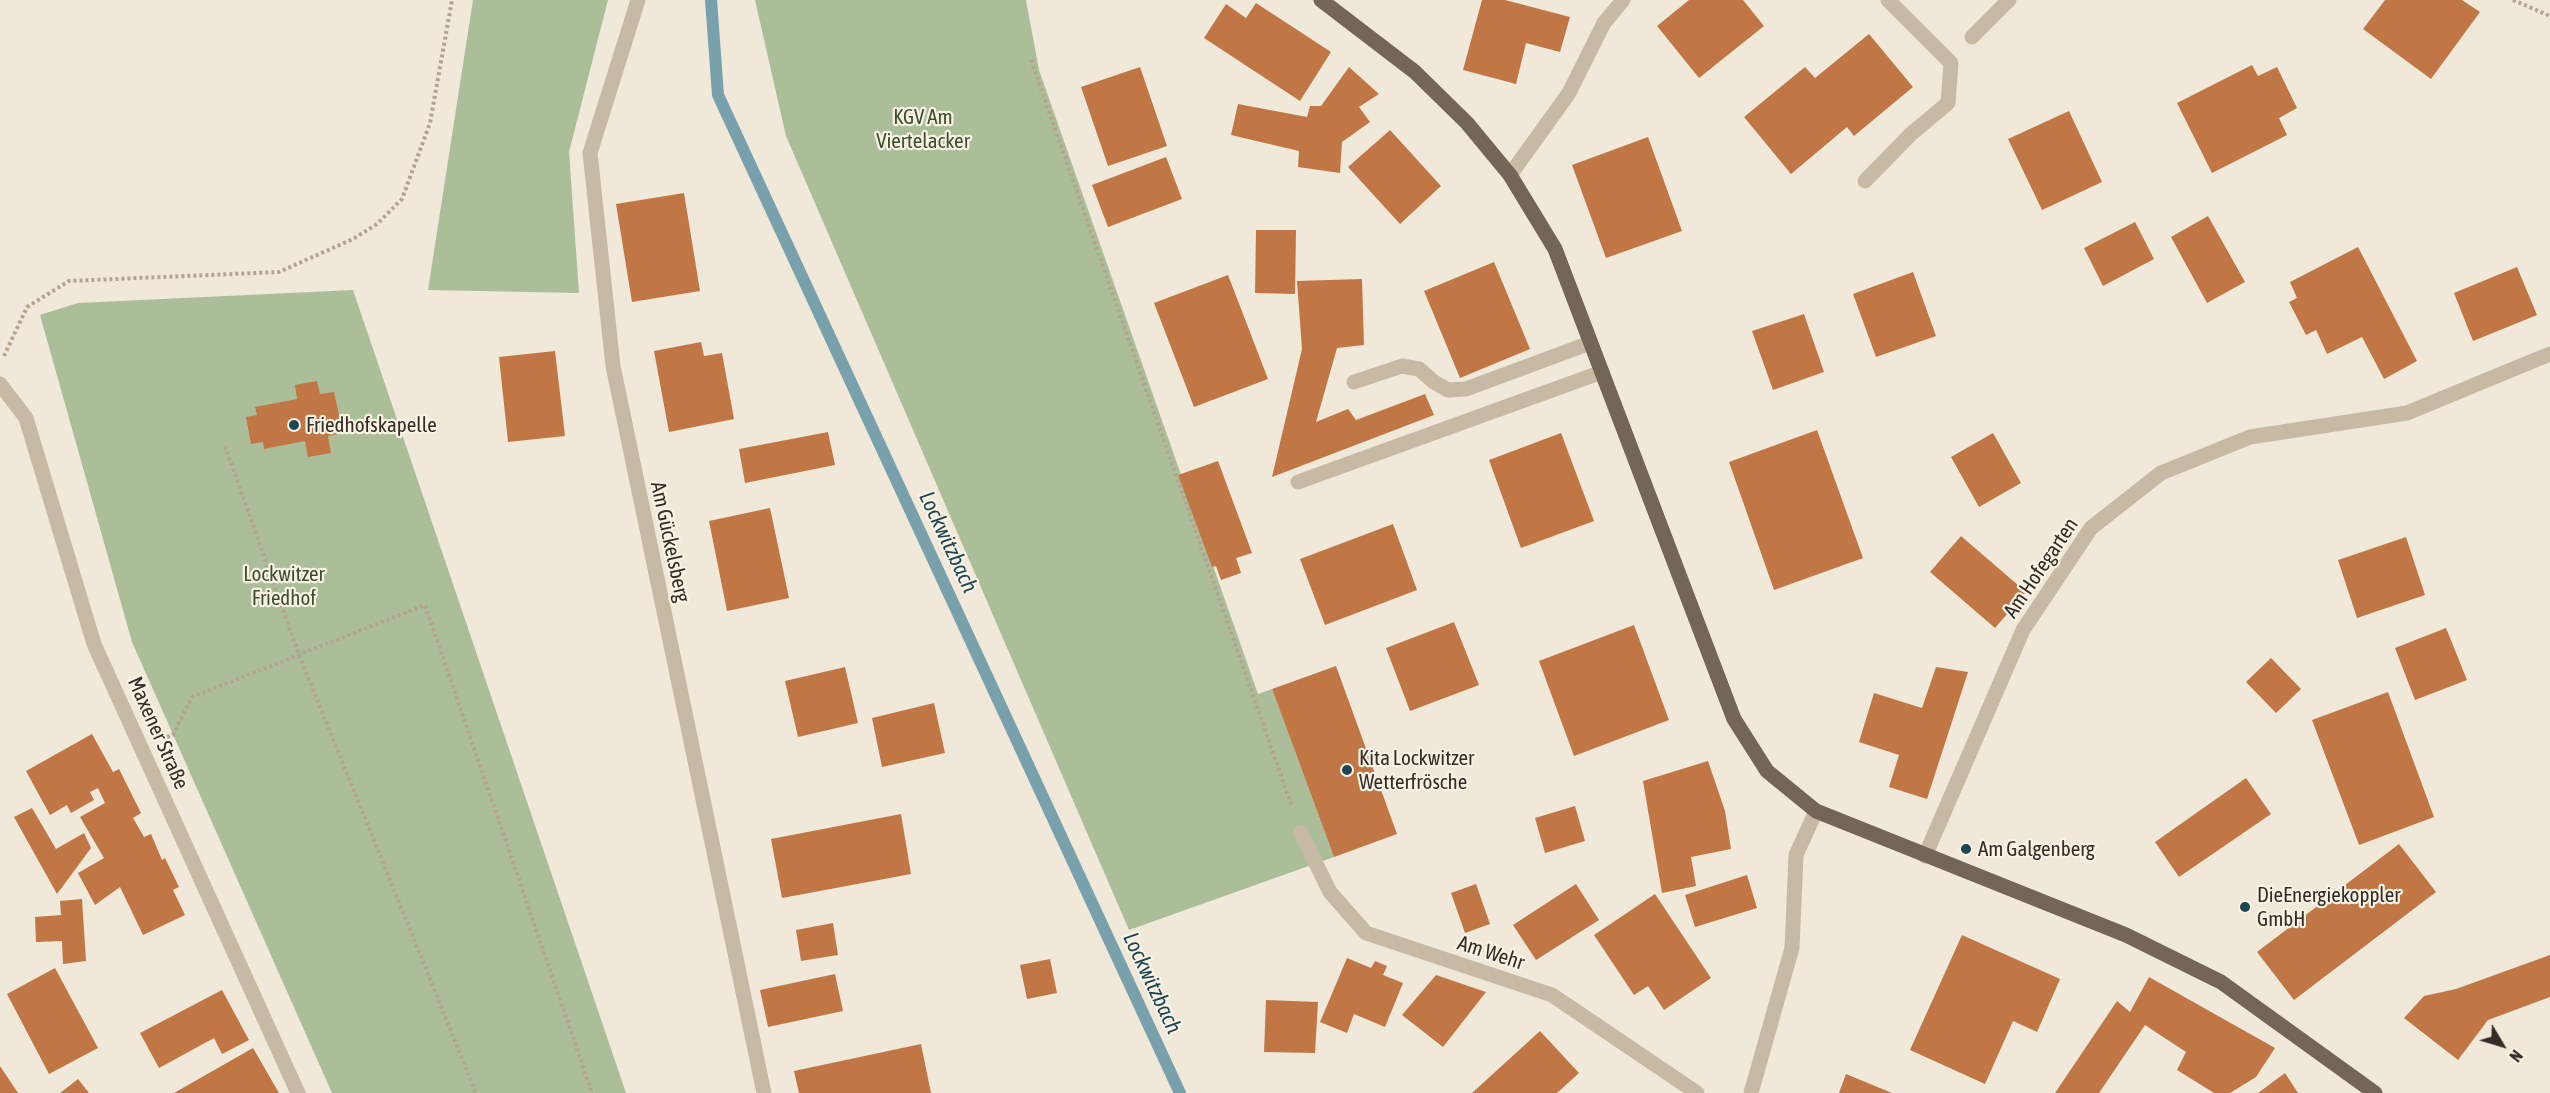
<!DOCTYPE html>
<meta charset="utf-8">
<style>
body{margin:0}
#map{position:relative;width:2550px;height:1093px;overflow:hidden;background:#f0e8d8;font-family:"Asap Condensed",sans-serif}
canvas{display:block}
.north{position:absolute;left:2472px;top:1015px;width:60px;height:60px;-webkit-text-stroke:4px #f8f2e4;paint-order:stroke;rotate:128deg;font-size:16px;font-weight:700;line-height:24px;text-align:center;color:#332c26}
.north::after{content:'';display:block;margin:auto;width:21px;height:27px;background:#332c26;clip-path:polygon(50% 0,100% 100%,50% 72%,0 100%)}
</style>
<div id="map">
<canvas width="2550" height="1093"></canvas>
<div class="north">N</div>
</div>
<script>
const g = document.querySelector('canvas').getContext('2d');
g.lineJoin = 'round';
function fillPath(path, color) { g.fillStyle = color; g.fill(path, 'evenodd'); }
function strokePath(path, color, width, dash) { g.strokeStyle = color; g.lineWidth = width; g.lineCap = dash ? 'butt' : 'round'; g.setLineDash(dash || []); g.stroke(path); }
function write(font, color, halo, rows, align = 'center') {
  g.font = font + ' "Asap Condensed",sans-serif'; g.lineWidth = 4.5; g.setLineDash([]); g.textBaseline = 'middle'; g.strokeStyle = halo; g.fillStyle = color; for (const [text, x, y, turn = 0] of rows) {
    g.save(); g.translate(x, y); g.rotate((+turn || 0) * Math.PI / 180); g.textAlign = isNaN(turn) ? turn : align; if (halo) g.strokeText(text, 0, 0); g.fillText(text, 0, 0); g.restore();
  }
}
fillPath(new Path2D(`
 M473 0H608L569 152 579 293 428 290Z
 M755 0H1026L1039 70 1258 694 1272 689 1334 857 1129 930 786 136Z
 M353 290 626 1093H332L132 642 40 315 78 303Z`), '#abbe99');
strokePath(new Path2D(`
 M711 0 718 95 1180 1093`), '#78a1ab', 12);
fillPath(new Path2D(`
 M1482 0H1505L1570 17 1560 52 1526 43 1516 84 1463 70Z
 M1689 0H1743L1764 26 1699 78 1657 26Z
 M2385 0H2462L2480 12 2431 79 2363 29Z
 M1256 3 1331 52 1300 101 1204 38 1226 4 1246 18Z
 M1869 34 1913 87 1854 136 1847 127 1791 174 1744 117 1805 67 1815 78Z
 M2252 65 2258 76 2277 67 2297 108 2279 118 2287 135 2212 173 2177 103Z
 M1140 67 1167 146 1108 166 1081 87Z
 M1349 67 1379 94 1359 107 1370 122 1342 142 1340 173 1298 167 1299 151 1231 135 1238 104 1307 117 1310 106H1321Z
 M2069 111 2102 182 2042 210 2008 139Z
 M1390 130 1441 186 1400 224 1348 167Z
 M1648 137 1682 231 1606 258 1572 165Z
 M1166 157 1182 199 1108 227 1092 185Z
 M684 193 700 291 632 302 616 204Z
 M2208 216 2245 282 2207 303 2171 237Z
 M2135 222 2154 259 2103 286 2084 248Z
 M1256 230H1296L1295 294 1255 293Z
 M2358 247 2417 361 2384 379 2362 337 2327 354 2316 330 2306 335 2289 302 2297 298 2290 282Z
 M1494 262 1530 349 1460 378 1424 291Z
 M2517 267 2537 315 2473 341 2454 293Z
 M1913 272 1936 336 1876 357 1853 294Z
 M1228 275 1268 379 1194 407 1154 303Z
 M1362 279 1364 345 1337 348 1316 422 1348 409 1356 420 1425 394 1434 415 1272 477 1302 349 1297 281Z
 M1804 314 1824 372 1773 390 1752 331Z
 M701 342 704 356 722 353 734 419 669 432 654 351Z
 M555 351 565 436 508 442 499 357Z
 M317 381 320 394 334 392 343 433 328 436 331 453 308 457 305 441 264 449 263 442 251 444 246 417 257 415 255 407 297 399 295 385Z
 M1817 430 1863 558 1774 590 1729 462Z
 M828 432 835 465 745 483 739 449Z
 M1561 433 1594 521 1521 548 1489 460Z
 M1993 433 2021 483 1979 507 1951 457Z
 M1218 461 1252 553 1236 558 1241 573 1221 580 1216 566 1212 567 1178 475Z
 M770 508 789 598 727 611 709 521Z
 M1393 524 1417 590 1325 625 1300 559Z
 M1961 536 2026 592 1995 628 1930 572Z
 M2406 537 2425 595 2357 618 2338 560Z
 M1454 622 1479 685 1410 711 1386 648Z
 M1634 625 1669 720 1574 756 1539 661Z
 M2446 628 2467 680 2415 700 2395 648Z
 M2271 658 2301 689 2276 713 2246 682Z
 M1336 666 1397 834 1334 857 1272 689Z
 M845 667 858 723 798 737 785 681Z
 M1936 667 1968 672 1927 799 1889 787 1899 755 1859 742 1874 693 1922 708Z
 M2388 692 2434 817 2359 845 2312 720Z
 M934 703 945 753 882 767 872 718Z
 M92 734 113 772 119 769 141 813 133 818 144 837 151 834 162 860 165 858 179 887 173 890 185 915 143 935 120 887 95 905 78 873 104 858 80 817 105 803 98 788 90 792 94 800 71 813 67 805 50 815 26 771Z
 M1708 761 1725 811 1731 849 1691 857 1696 886 1662 893 1643 781Z
 M2246 778 2271 814 2179 877 2155 842Z
 M1575 806 1585 841 1545 853 1535 818Z
 M32 808 56 849 84 833 91 848 57 894 14 817Z
 M901 814 911 874 782 898 771 839Z
 M2399 844 2436 892 2294 1000 2257 952Z
 M1747 875 1757 908 1695 927 1685 895Z
 M1476 884 1490 924 1465 933 1451 893Z
 M1576 884 1599 920 1536 960 1513 925Z
 M1655 894 1711 978 1664 1010 1648 986 1634 995 1594 935Z
 M82 899 86 961 63 964 62 941 36 942 35 917 61 915 60 901Z
 M833 923 838 955 801 961 796 930Z
 M1962 935 2060 979 2037 1032 2013 1021 1985 1084 1910 1050Z
 M2550 955V997L2488 1020 2458 1060 2404 1018 2424 996 2456 989Z
 M1347 958 1371 968 1375 961 1387 966 1383 975 1403 983 1385 1027 1354 1014 1347 1033 1320 1022Z
 M1050 959 1057 993 1027 999 1020 965Z
 M55 968 98 1048 49 1074 7 994Z
 M835 974 843 1011 768 1027 760 990Z
 M1436 975 1486 992 1443 1047 1402 1015Z
 M2149 977 2275 1048 2256 1077 2230 1093H2214L2177 1070 2186 1052 2145 1025 2099 1093H2055L2117 1001 2130 1012Z
 M222 990 249 1040 222 1054 214 1038 159 1068 140 1033Z
 M1266 1000 1318 1002 1315 1053 1264 1052Z
 M1540 1031 1579 1073 1557 1093H1472Z
 M921 1044 931 1093H799L794 1071Z
 M253 1048 279 1093H174Z
 M0 1066 18 1093H0Z
 M2285 1073 2298 1093H2258Z
 M1846 1074 1892 1093H1839Z
 M78 1079 89 1093H60Z`), '#c17745');
strokePath(new Path2D(`
 M2513 0 2550 16
 M1031 60 1292 807
 M4 356 27 307 69 281 279 272 353 239 377 224 402 199 430 123 452 0
 M225 446 299 655 476 1093
 M167 737 173 735 192 697 425 605 592 1093`), '#b2a48f', 4, [3, 3]);
strokePath(new Path2D(`
 M638 0 590 153 613 366 764 1093
 M1972 37 2009 0
 M1510 175 1569 93 1604 23 1623 0
 M1865 181 1911 134 1948 103 1951 63 1888 0
 M1354 382 1402 366 1419 369 1434 382 1448 390 1466 389 1590 343
 M0 384 26 418 94 644 298 1093
 M1298 482 1602 372
 M1301 833 1330 892 1366 933 1552 995 1697 1093
 M1925 856 2023 630 2091 528 2161 473 2250 437 2407 413 2550 354
 M1751 1093 1792 948 1796 855 1816 811`), '#c7baa5', 15);
strokePath(new Path2D(`
 M1321 0 1415 72 1467 123 1510 175 1555 249 1734 719 1767 771 1816 811 2126 935 2221 982 2375 1093`), '#746657', 15);
for (const [x, y, r, color] of [
 [294,425,6,"#1d4652"],
 [1347,770,6,"#1d4652"],
 [1966,849,6,"#1d4652"],
 [2245,907,6,"#1d4652"]
]) { const dot = new Path2D(); dot.arc(x, y, r, 0, 2 * Math.PI); g.fillStyle = color; g.fill(dot); strokePath(dot, '#f8f2e4', 2); }
write('21px', '#3c502b', '#f8f2e4', [
 ["KGV Am",923,117],
 ["Viertelacker",923,141],
 ["Lockwitzer",284,574],
 ["Friedhof",284,598]
]);
write('21px', '#332c26', '#f8f2e4', [
 ["Friedhofskapelle",306,425],
 ["Kita Lockwitzer",1359,758],
 ["Wetterfrösche",1359,782],
 ["Am Galgenberg",1978,849],
 ["DieEnergiekoppler",2257,895],
 ["GmbH",2257,919]
], 'left');
write('21px', '#332c26', '#f8f2e4', [
 ["Am Gückelsberg",670,542,78],
 ["Am Hofegarten",2041,568,-56],
 ["Maxener Straße",158,733,66],
 ["Am Wehr",1491,953,18]
]);
write('italic 22px', '#1d4652', '#f8f2e4', [
 ["Lockwitzbach",948,542,65],
 ["Lockwitzbach",1152,983,65]
]);
</script>
